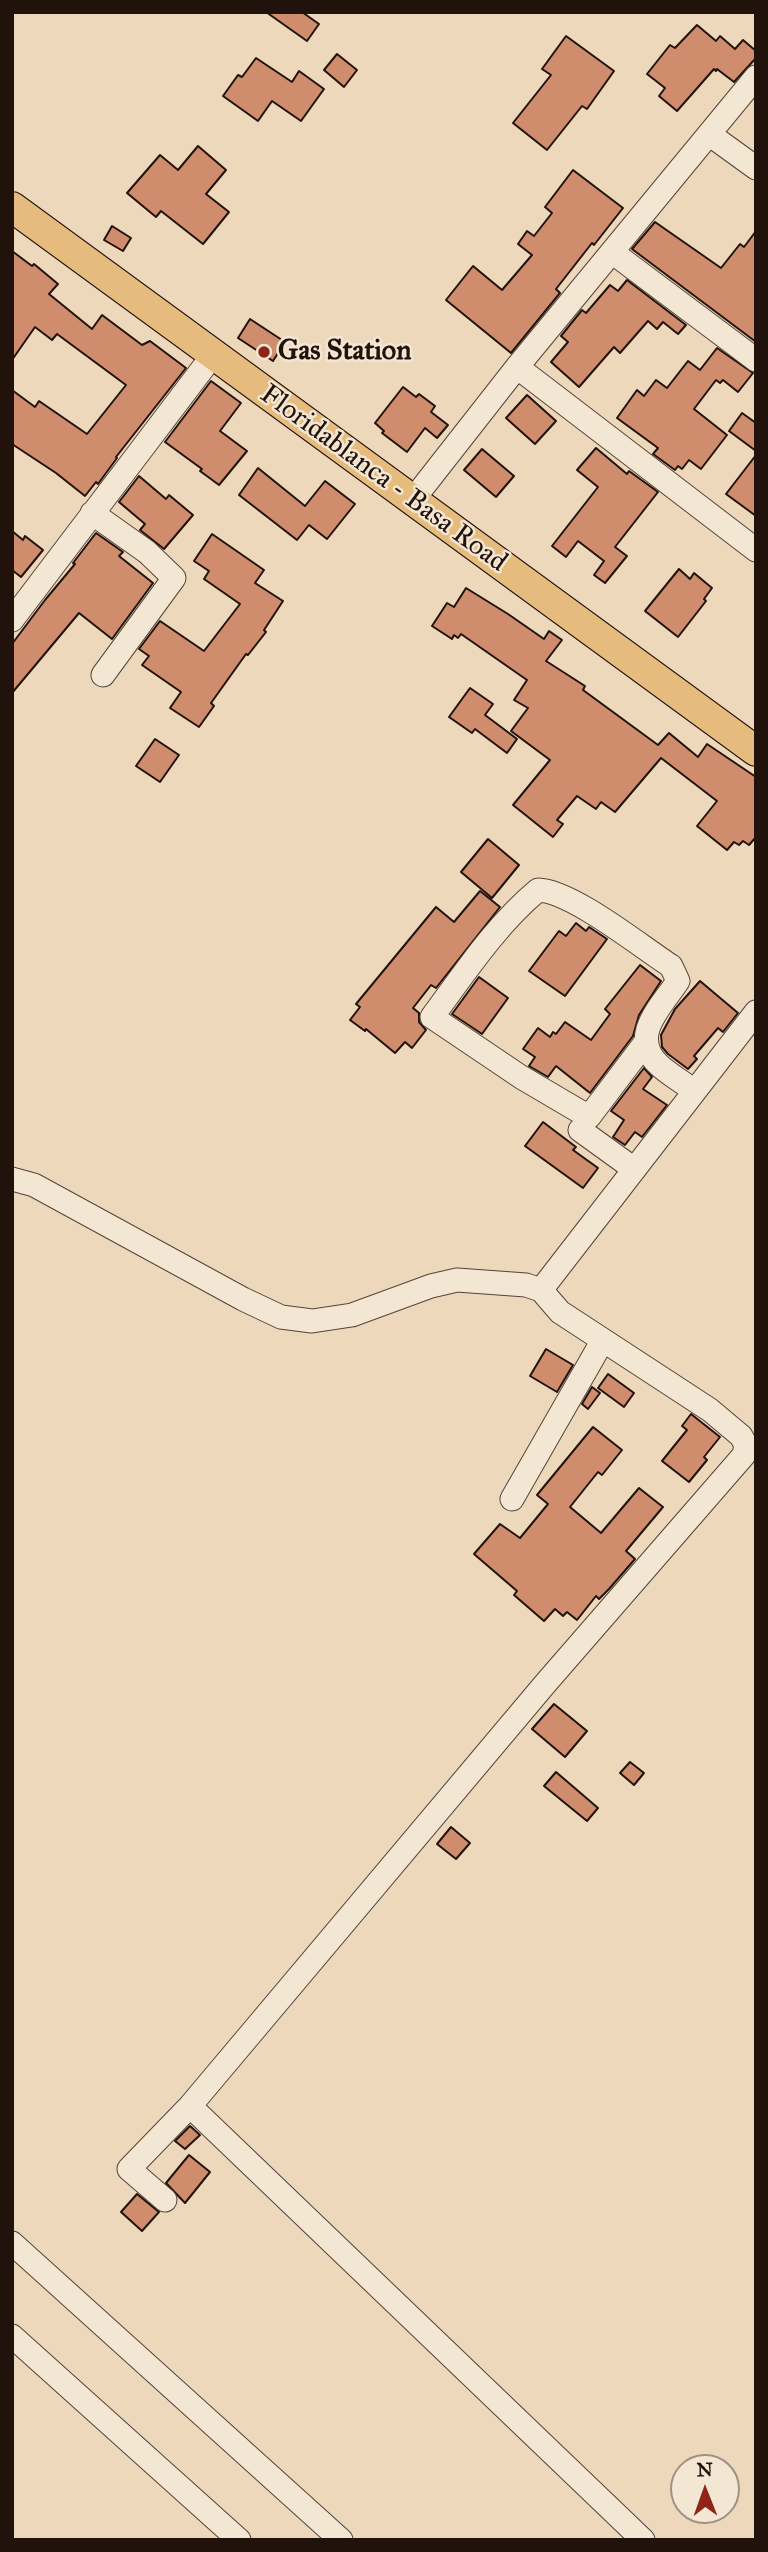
<!DOCTYPE html>
<style>
body{margin:0}
#map{position:relative;width:768px;height:2552px;overflow:hidden;background:#edd8bb;font-family:"IM FELL Great Primer",serif}
canvas{display:block}
.frame{position:absolute;inset:0;border:14px solid #22120c;pointer-events:none}
.north{position:absolute;left:670px;top:2454px;width:70px;height:70px;box-sizing:border-box;background:#f3e6d3;border:2px solid #9f9183;border-radius:50%;rotate:359deg;font-size:19px;font-weight:700;line-height:28px;text-align:center;color:#22120c}
.north::after{content:'';display:block;margin:auto;width:24px;height:32px;background:#8f2418;clip-path:polygon(50% 0,100% 100%,50% 72%,0 100%)}
</style>
<div id="map">
<canvas width="768" height="2552"></canvas>
<div class="frame"></div>
<div class="north">N</div>
</div>
<script>
const g = document.querySelector('canvas').getContext('2d');
g.lineJoin = 'round';
function fillPath(path, color) { g.fillStyle = color; g.fill(path, 'evenodd'); }
function strokePath(path, color, width, dash) { g.strokeStyle = color; g.lineWidth = width; g.lineCap = dash ? 'butt' : 'round'; g.setLineDash(dash || []); g.stroke(path); }
function write(font, color, halo, rows, align = 'center') {
  g.font = font + ' "IM FELL Great Primer",serif'; g.lineWidth = 5; g.setLineDash([]); g.textBaseline = 'middle'; g.strokeStyle = halo; g.fillStyle = color; for (const [text, x, y, turn = 0] of rows) {
    g.save(); g.translate(x, y); g.rotate((+turn || 0) * Math.PI / 180); g.textAlign = isNaN(turn) ? turn : align; if (halo) g.strokeText(text, 0, 0); g.fillText(text, 0, 0); g.restore();
  }
}
const building = new Path2D(`
 M266 12H302L319 24 307 41Z
 M697 25 716 41 720 36 735 49 743 40 756 51V58L734 82 717 69 716 71 714 69 677 111 659 96 665 88 647 74 670 45 675 48Z
 M566 36 614 71 587 109 582 106 547 150 513 123 551 75 542 69Z
 M337 54 357 70 344 87 324 70Z
 M256 58 292 82 299 71 324 89 301 121 272 101 258 121 223 96 238 75 242 77Z
 M198 146 226 170 206 194 229 212 203 244 161 211 156 217 127 193 160 155 178 170Z
 M573 170 623 208 594 245 592 243 556 289 560 293 511 353 446 300 473 266 502 290 532 255 518 244 527 231 534 236 552 213 545 207Z
 M655 222 721 268 740 244 744 247 756 231V342L632 249Z
 M112 226 131 238 123 251 104 240Z
 M12 251 32 266 34 264 58 284 49 294 92 329 102 315 142 345 150 341 186 368 116 457 117 458 98 484 96 482 85 496 56 473 12 444V390L35 407 39 401 87 434 126 385 57 334 52 340 35 327 12 360Z
 M627 280 686 325 678 334 663 322 657 329 648 321 620 353 614 347 579 387 551 362 568 342 561 336 582 310 586 313 610 285 618 291Z
 M250 319 285 342 273 361 238 338Z
 M717 348 753 373 738 392 723 380 720 383 716 380 694 409 727 435 701 469 689 460 682 469 678 466 675 470 653 454 658 448 617 418 637 390 644 396 656 380 667 388 688 361 700 370Z
 M211 381 241 403 220 431 247 451 219 485 200 471 202 469 165 442Z
 M403 387 416 397 419 394 435 406 431 412 448 425 437 438 425 428 407 452 382 433 384 431 375 423Z
 M527 395 556 421 535 444 506 418Z
 M742 413 756 423V451L729 431Z
 M596 448 627 474 629 471 658 492 615 547 627 556 605 583 594 575 604 561 578 541 566 557 552 546 598 487 577 470Z
 M482 449 514 476 496 497 464 470Z
 M756 455V516L726 494Z
 M258 468 305 506 325 481 355 504 327 539 309 525 297 540 239 495Z
 M139 476 166 499 169 495 193 515 164 549 140 530 145 524 119 502Z
 M12 531 23 540 25 536 43 550 21 577 12 570Z
 M96 533 123 552 119 556 153 583 112 639 79 613 12 693V644L45 600 75 564 73 563Z
 M212 534 264 570 255 583 283 601 264 630 266 632 248 655 246 654 211 703 214 706 199 727 170 708 181 692 142 665 149 656 139 649 160 621 204 651 240 604 204 579 209 571 194 561Z
 M679 569 690 579 694 573 712 588 704 599 706 601 678 637 645 611Z
 M466 588 508 614 544 639 549 631 562 640 546 661 585 686 583 690 658 745 669 733 698 757 707 744 756 777V837L749 845 743 841 739 845 734 842 727 850 697 826 717 801 661 758 615 812 601 802 596 809 577 796 557 820 563 824 553 837 513 805 550 760 511 731 528 708 514 700 527 680 461 634 458 638 454 635 452 639 432 626 447 603 454 607Z
 M470 688 493 704 485 715 517 739 507 753 475 729 472 733 449 717Z
 M155 739 179 755 160 782 136 766Z
 M488 839 519 865 492 898 461 872Z
 M480 891 500 907 436 988 431 985 413 1008 419 1013V1022L426 1030 412 1048 405 1042 395 1053 366 1029 365 1031 350 1020 360 1007 356 1004 436 907 454 922Z
 M576 923 586 931 589 927 607 939 565 996 529 971 559 931 566 936Z
 M640 965 661 981 639 1015 633 1036 590 1093 556 1066 548 1077 529 1066 535 1057 523 1049 538 1028 550 1037 553 1032 556 1034 565 1022 591 1040 610 1014 605 1009Z
 M479 977 508 998 482 1034 452 1014Z
 M700 981 738 1013 723 1032 718 1028 694 1056 697 1059 688 1069 668 1054 662 1047 661 1035 675 1009Z
 M644 1068 652 1077 643 1089 667 1105 642 1137 635 1132 625 1145 613 1137 624 1120 611 1111Z
 M543 1122 576 1147 573 1150 598 1168 583 1188 525 1146Z
 M546 1349 573 1365 557 1392 530 1376Z
 M608 1374 634 1393 624 1407 598 1388Z
 M592 1387 600 1393 588 1409 582 1404Z
 M691 1414 720 1437 704 1457 707 1460 689 1482 662 1461 687 1430 682 1426Z
 M593 1427 622 1450 602 1475 598 1472 570 1507 601 1533 639 1488 663 1507 626 1551 635 1559 609 1589 599 1599 596 1596 577 1620 567 1612 563 1616 555 1609 544 1621 514 1595 517 1591 474 1554 500 1524 520 1538 548 1504 537 1495Z
 M554 1704 587 1731 565 1757 532 1729Z
 M630 1762 644 1773 634 1785 620 1773Z
 M556 1772 598 1808 587 1821 544 1786Z
 M451 1827 470 1843 456 1859 437 1844Z
 M190 2126 200 2135 185 2149 175 2141Z
 M189 2155 210 2172 185 2203 166 2183Z
 M137 2194 159 2212 142 2231 121 2212Z`);
fillPath(building, '#cf8d6d');
strokePath(building, '#22120c', 2);
const minor = new Path2D(`
 M709 134 756 168
 M612 252 756 360
 M517 367 756 550
 M412 501 517 367 756 77
 M92 513 147 552 174 578 103 675
 M12 620 213 355
 M645 1043 589 1117 521 1077 432 1017C464 974 496 925 538 890 572 891 640 946 671 966L678 981C661 1007 629 1036 658 1064 668 1074 683 1082 694 1091
 M580 1130 634 1169
 M12 1179 34 1185 243 1299 281 1317 312 1321 352 1315 431 1286 457 1280 526 1285 541 1290 560 1312 710 1410 741 1436 746 1445 744 1455 545 1684 190 2106 643 2540
 M541 1290 756 1012
 M512 1499 603 1340
 M165 2200 129 2169 190 2106
 M12 2243 341 2540
 M12 2336 239 2540`);
const major = new Path2D(`
 M12 207 756 751`);
strokePath(minor, '#554438', 25);
strokePath(major, '#22120c', 32);
strokePath(minor, '#f3e6d3', 23);
strokePath(major, '#e6bc7e', 30);
for (const [x, y, r, color] of [
 [264,352,7,"#8f2418"]
]) { const dot = new Path2D(); dot.arc(x, y, r, 0, 2 * Math.PI); g.fillStyle = color; g.fill(dot); strokePath(dot, '#f3e6d3', 2.5); }
write('bold 28px', '#22120c', '#f3e6d3', [
 ["Gas Station",278,352]
], 'left');
write('28px', '#22120c', '#f3e6d3', [
 ["Floridablanca - Basa Road",383,479,36]
]);
</script>
